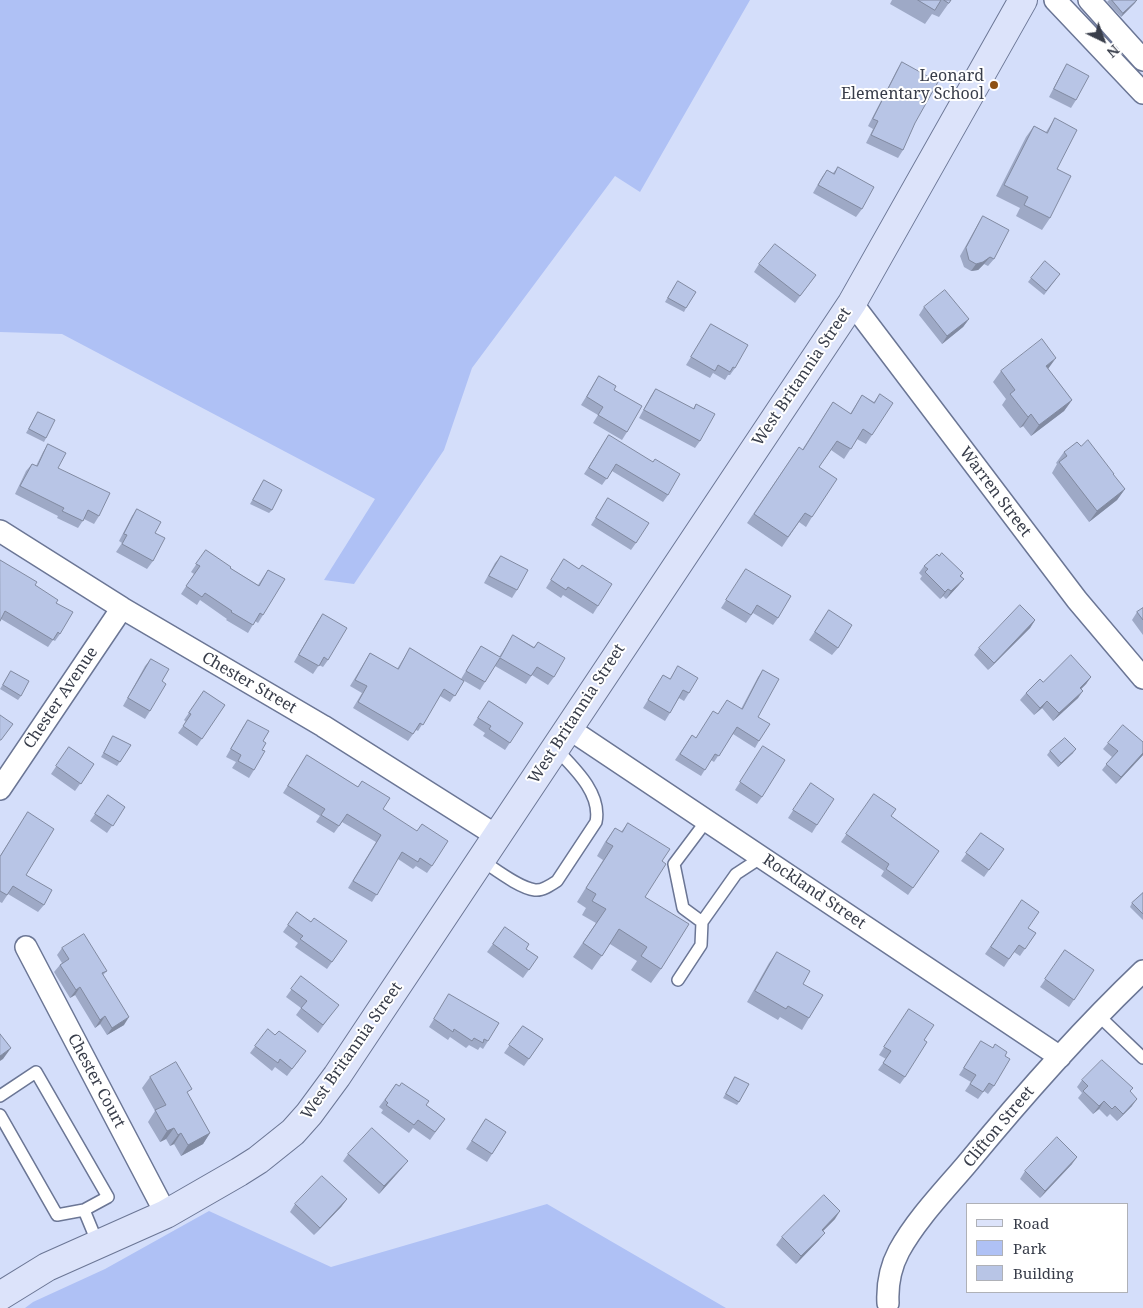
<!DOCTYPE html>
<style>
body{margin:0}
#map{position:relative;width:1143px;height:1308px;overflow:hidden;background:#d4defa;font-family:"Noto Serif",serif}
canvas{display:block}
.legend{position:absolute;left:966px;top:1203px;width:162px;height:90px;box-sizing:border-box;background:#fff;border:1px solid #afb1b7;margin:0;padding:6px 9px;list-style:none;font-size:15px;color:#383d4a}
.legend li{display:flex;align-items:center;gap:10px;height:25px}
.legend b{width:25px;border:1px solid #afb1b7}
.north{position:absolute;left:1078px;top:15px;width:50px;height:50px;-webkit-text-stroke:4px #fff;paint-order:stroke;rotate:138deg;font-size:14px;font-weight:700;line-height:20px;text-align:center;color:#383d4a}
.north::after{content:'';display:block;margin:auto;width:18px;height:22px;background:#383d4a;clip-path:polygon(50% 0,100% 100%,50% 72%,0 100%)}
</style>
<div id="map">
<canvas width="1143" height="1308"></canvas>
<ul class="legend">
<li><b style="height:6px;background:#dce3fa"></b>Road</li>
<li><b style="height:14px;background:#afc1f5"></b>Park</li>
<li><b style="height:14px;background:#b8c5e6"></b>Building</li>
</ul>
<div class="north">N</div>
</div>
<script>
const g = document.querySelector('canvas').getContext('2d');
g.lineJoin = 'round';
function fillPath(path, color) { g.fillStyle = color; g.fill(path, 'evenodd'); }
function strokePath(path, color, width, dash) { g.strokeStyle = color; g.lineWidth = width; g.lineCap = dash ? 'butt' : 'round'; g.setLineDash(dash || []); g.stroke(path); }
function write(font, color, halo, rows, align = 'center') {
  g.font = font + ' "Noto Serif",serif'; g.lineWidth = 4; g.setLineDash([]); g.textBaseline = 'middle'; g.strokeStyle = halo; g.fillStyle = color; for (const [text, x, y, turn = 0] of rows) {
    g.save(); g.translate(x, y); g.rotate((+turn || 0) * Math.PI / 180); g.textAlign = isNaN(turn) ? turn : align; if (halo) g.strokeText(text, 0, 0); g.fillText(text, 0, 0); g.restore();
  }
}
fillPath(new Path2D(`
 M0 0H750L640 192 615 176 472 368 444 450 354 584 324 580 375 499 62 334 0 332Z
 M547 1204 726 1308H25L33 1302 105 1269 209 1211 331 1267Z`), '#afc1f5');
const lane = new Path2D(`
 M707 820 674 864 683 908 702 922 736 874 762 857
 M481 860C495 869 519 888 535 890 542 891 551 885 557 881L596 822C602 793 573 767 555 748
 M678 980 701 945 702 922
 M1099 1016 1143 1058
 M0 1096 36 1072 108 1197 84 1210 98 1244
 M0 1115 57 1215 84 1210`);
const street = new Path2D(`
 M1055 0 1143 93
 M1089 0 1143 60
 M852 303 1077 600 1143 678
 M0 531 122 608 323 726 497 836
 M568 728 1060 1057
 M0 789 122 608
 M26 947 166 1214
 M888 1303C887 1284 890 1268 899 1251 916 1220 943 1192 966 1165 1022 1097 1080 1031 1143 971`);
const secondary = new Path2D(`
 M0 1296 47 1267 166 1214 239 1172 258 1160 293 1132 309 1114 337 1076 852 303 1023 0`);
strokePath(lane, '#6b7695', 14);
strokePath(street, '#6b7695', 24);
strokePath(secondary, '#6b7695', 30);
strokePath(lane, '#fff', 11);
strokePath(street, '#fff', 21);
strokePath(secondary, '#dce3fa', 28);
fillPath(new Path2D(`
 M892 0H951L939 17 932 14 925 24 890 4Z
 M1109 0H1137L1121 17 1107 2Z
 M902 62 915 123 903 150 898 158 866 143 873 129 868 126 897 70Z
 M1067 64 1076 100 1071 108 1049 97 1062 72Z
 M1055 118 1057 169 1050 218 1042 230 1016 216 1020 208 996 196 1026 137 1034 126 1046 132Z
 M838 167 862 209 856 217 813 193 822 177 827 170 833 173Z
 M983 216 994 259 988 266 984 264 978 270 971 271 964 267 960 256 978 224Z
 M759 264 816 275 795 303 754 272Z
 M1031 278H1057L1044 295 1028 282Z
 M675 285 686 308 684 312 665 302Z
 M924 307 969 319 963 327 942 344 919 315Z
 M711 324 735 368 730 375H728L725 380 713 373 710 378 686 365Z
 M1048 369 1072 400 1064 411 1031 436 1023 426 1020 428 1002 405 1006 399 993 382 1001 371Z
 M599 376 627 432 622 440 593 423 598 415 581 405Z
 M656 389 693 409 696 404 700 441 695 448 639 418 651 396Z
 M880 394 872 435 866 444 857 439 844 459 831 450 819 467 812 517 806 527 799 522 782 547 747 523 799 447 802 450 833 402 850 414 862 395 874 402Z
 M38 412 46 438 44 442 26 433Z
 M609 435 668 495 663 502 612 471 602 485 584 474Z
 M48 444 58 468 99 516 94 524 84 519 78 528 57 518 58 516 15 494 26 471 32 464 36 466 43 452Z
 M1081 446 1113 475 1125 489 1117 500 1089 522 1052 473 1057 464 1056 463 1064 452Z
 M264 480 272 510 269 513 250 504Z
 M608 498 636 543 631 550 591 525Z
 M137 509 153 561 147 569 116 552 122 543 119 541 132 516Z
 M206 550 230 568 258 585 268 570 263 615 258 623 255 621 248 633 226 620 227 619 200 600 197 605 181 594 194 574 191 572Z
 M501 556 517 590 512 598 484 583 495 563Z
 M564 559 598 606 593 614 563 595 561 598 546 588Z
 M0 560 35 585 56 603 60 634 55 641 53 640 48 647 1 619Z
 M924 566 963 573 961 576 964 579 958 586 946 599 943 596 940 599 920 579 922 576 919 573Z
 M746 569 778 618 773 625 753 613 746 623 721 608Z
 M1143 608V635L1132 620 1137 612Z
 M829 610 838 648 832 655 809 640Z
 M323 614 328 660 323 667 319 665 313 674 294 662 318 621Z
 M1035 620 1030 628 988 670 974 655 979 648Z
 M513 635 534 647 538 642 554 677 548 685 532 675 526 684 495 666 480 690 461 679 481 646 499 657Z
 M410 648 464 681 450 702 440 696 418 731 416 730 408 741 353 708 362 693 350 686 370 653 397 669Z
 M151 659 162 681 150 711 145 719 123 706 145 666Z
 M678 666 689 693 684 701 679 698 665 721 643 708 663 675 670 679Z
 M763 670 758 717 759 741 755 748 733 734 714 762 711 760 701 776 675 760 692 735 696 738 718 714 741 709 758 677Z
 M11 671 21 696 18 700 0 689Z
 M1091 677 1086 684 1081 689 1078 698 1053 721 1042 708 1034 715 1020 700 1026 693 1043 682Z
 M204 691 225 705 197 746 178 733 186 722 184 720Z
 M489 701 523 723 505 750 483 736 485 733 473 725Z
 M248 720 263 741 254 770 249 778 232 768 236 762 226 757 243 727Z
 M113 736 131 745 117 766 101 757Z
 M1143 742V755L1116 784 1102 770 1112 757 1103 749 1108 743Z
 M69 747 94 764 75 791 51 774Z
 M1050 751 1073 753 1058 767 1047 755Z
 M758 754 762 797 757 804 735 790Z
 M307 755 358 787 362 781 383 809 432 866 427 873 416 866 413 869 398 859 372 902 348 888 376 842 342 822 334 833 316 822 320 816 283 793Z
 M811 783 817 825 812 833 788 818Z
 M874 794 891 816 939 851 908 895 881 876 884 871 841 842Z
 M108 795 125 807 107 833 90 821Z
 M28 812 26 875 44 905 38 912 8 894 2 903 0 902V856Z
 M628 823 662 861 645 897 661 969 651 983 631 970 637 961 610 944 592 970 573 957 596 923 582 915 586 908 577 902 603 860 597 856 605 842 615 828 621 832Z
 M981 833 1004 849 984 877 961 861Z
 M1143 893V920L1130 907 1132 903Z
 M1022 900 1028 928 1036 933 1020 956 1014 952 1004 967 985 954Z
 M297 912 311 922 347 941 327 969 295 947 298 943 283 932Z
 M505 927 526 949 538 957 523 978 487 952Z
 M62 948 107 971 103 975 124 1025 107 1035 100 1024 95 1028 75 995 70 998 54 972 60 965 62 963 57 955Z
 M1065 950 1094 970 1069 1007 1040 987Z
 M777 952 809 1018 802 1030 780 1017 778 1020 747 1002 769 963Z
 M301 976 333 1012 318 1033 296 1015 301 1008 286 997Z
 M449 994 488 1041 483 1049 480 1047 478 1050 469 1045 466 1048 450 1037 448 1040 429 1027Z
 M909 1009 905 1077 900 1084 878 1070 886 1059 879 1055Z
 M523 1026 543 1039 524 1066 504 1053Z
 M268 1029 275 1035 300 1059 287 1076 275 1067 272 1071 250 1053Z
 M981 1041 1005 1056 994 1086 988 1094 984 1091 978 1099 965 1091 971 1082 959 1075Z
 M150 1077 188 1094 210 1133 203 1144 181 1156 174 1144 170 1146 166 1139 160 1142 148 1122 155 1111 142 1088Z
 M735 1077 739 1102 737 1105 723 1098Z
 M1082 1080 1130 1092 1132 1106 1117 1121 1110 1114 1107 1117 1099 1109 1093 1114 1078 1098 1082 1093 1077 1087Z
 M396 1084 445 1119 430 1140 413 1128 409 1133 381 1113 383 1110 379 1107Z
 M486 1119 506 1132 487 1162 466 1149Z
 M348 1154 402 1168 379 1194 343 1161Z
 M1072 1164 1040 1198 1020 1179 1025 1171Z
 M347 1199 341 1207 314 1235 290 1212 295 1204Z
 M835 1219 823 1231 819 1240 796 1264 776 1245 782 1237Z`), '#9ea9c6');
fillPath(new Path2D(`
 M1137 0 1135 3 1121 17 1123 13Z
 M990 257 984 264 978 270 971 271 976 264Z
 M969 319 963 327 942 344 947 336Z
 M1056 358 1048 369 1038 377 1046 366Z
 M1072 400 1064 411 1031 436 1039 425Z
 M1031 414 1023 426 1020 428 1028 417Z
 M1125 489 1117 500 1089 522 1097 511Z
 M964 579 958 586 946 599 951 591Z
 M948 589 943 596 940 599 945 592Z
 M1035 620 1030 628 988 670 994 663Z
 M1091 677 1086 684 1075 695 1080 688Z
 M1083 691 1078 698 1053 721 1059 713Z
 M1047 701 1042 708 1034 715 1040 708Z
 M1076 749 1073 753 1058 767 1061 763Z
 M1143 753V755L1116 784 1121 777Z
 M80 987 75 995 70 998 76 990Z
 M105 1016 100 1024 95 1028 100 1020Z
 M129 1017 124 1025 107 1035 112 1028Z
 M11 1048 3 1059 0 1061V1056Z
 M1137 1099 1132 1106 1117 1121 1123 1114Z
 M1104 1101 1099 1109 1093 1114 1099 1106Z
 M174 1128 166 1139 160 1142 167 1131Z
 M181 1133 174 1144 170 1146 178 1135Z
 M210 1133 203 1144 181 1156 188 1145Z
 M1077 1157 1072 1164 1040 1198 1045 1191Z
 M408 1161 402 1168 379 1194 384 1186Z
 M347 1199 341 1207 314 1235 320 1228Z
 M840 1211 835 1219 817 1237 822 1230Z
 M825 1233 819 1240 796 1264 801 1256Z`), '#818aa1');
const building = new Path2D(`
 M918 0H941L935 10Z
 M944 0H951L949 3Z
 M1112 0H1137L1123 13Z
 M902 62 938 82 915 123 903 150 871 135 878 121 873 119Z
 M1067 64 1089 76 1076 100 1054 89Z
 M1055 118 1077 130 1057 169 1071 176 1050 218 1024 205 1028 197 1004 185 1034 126 1047 133Z
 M838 167 874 187 862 209 818 185 827 170 834 174Z
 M983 216 1009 230 994 259 990 257 983 262 976 264 969 260 966 248Z
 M775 244 816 275 800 296 759 264Z
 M1045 261 1060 274 1046 291 1031 278Z
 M678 281 696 292 686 308 668 298Z
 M945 290 969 319 947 336 924 307Z
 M711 324 748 345 735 368 733 367 730 372 718 365 715 371 691 357Z
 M1042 339 1056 358 1046 366 1072 400 1039 425 1031 414 1028 417 1010 394 1015 390 1001 371Z
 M599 376 616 386 614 390 642 406 627 432 598 415 603 407 587 397Z
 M656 389 694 409 696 404 715 414 700 441 644 410Z
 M880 394 893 403 872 435 863 429 851 449 837 441 819 467 837 479 812 517 805 513 788 537 754 514 799 447 803 450 833 402 851 414 862 395 874 403Z
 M38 412 55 420 46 438 29 429Z
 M609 435 653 462 655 459 680 474 668 495 616 464 607 479 589 468Z
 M1088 440 1114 474H1113L1125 489 1097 511 1059 462 1067 456 1064 452 1077 442 1081 446Z
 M48 444 66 453 58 468 110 493 99 516 88 510 83 521 62 511 64 508 20 486 32 464 37 466Z
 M264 480 282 490 272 510 253 500Z
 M608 498 649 523 636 543 596 518Z
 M137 509 161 522 155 533 165 538 153 561 122 544 127 535 124 534Z
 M206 550 231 567 230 568 259 586 268 570 285 579 263 615 260 613 253 625 231 612 232 611 205 593 202 597 186 586 200 566 196 564Z
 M942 553 963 573 960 576 964 579 951 591 948 589 945 592 925 572 928 569 924 566 937 554 939 556Z
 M501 556 528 570 517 590 489 576Z
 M564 559 579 569 582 565 612 584 598 606 568 587 566 590 551 580Z
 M0 560 37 582 35 585 58 600 56 603 73 612 60 634 58 632 53 640 5 611 0 621Z
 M746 569 791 596 778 618 757 605 751 615 726 600Z
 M1020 605 1035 620 994 663 979 648Z
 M1143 608V620L1137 612Z
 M829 610 852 625 838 648 815 632Z
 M323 614 347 628 328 660 324 657 319 666 299 655Z
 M513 635 534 648 538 642 565 658 554 677 537 667 531 676 500 658 485 682 466 671 481 646 500 657Z
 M410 648 464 681 455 696 444 689 423 725 420 723 413 734 358 702 367 686 355 680 370 653 398 669Z
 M1071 655 1091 677 1080 688 1083 691 1059 713 1047 701 1040 708 1026 693 1040 679 1043 682Z
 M151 659 169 669 162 681 166 684 150 711 128 698Z
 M678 666 698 678 689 693 683 690 670 713 648 700 663 675 670 679Z
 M763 670 779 679 758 717 770 724 759 741 737 727 719 756 715 754 705 770 680 754 692 735 696 738 713 711 718 714 727 700 742 709Z
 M11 671 29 681 21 696 3 685Z
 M204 691 225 705 202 739 183 726 191 714 189 713Z
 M489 701 523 723 510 743 489 729 491 726 478 718Z
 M0 715 13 724 1 740H0Z
 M248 720 269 731 263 741 266 743 262 750 265 751 254 770 238 761 241 755 231 749Z
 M1123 725 1143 742V753L1121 777 1106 764 1118 751 1108 743Z
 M113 736 131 745 120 762 104 753Z
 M1065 738 1076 749 1061 763 1050 751Z
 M763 746 785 760 762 797 740 782Z
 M69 747 94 764 81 784 56 766Z
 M307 755 358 787 362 781 390 798 383 809 417 831 422 824 448 841 432 866 420 858 418 862 402 852 377 895 353 881 381 835 347 814 339 826 321 815 325 809 288 786Z
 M811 783 834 799 817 825 793 810Z
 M874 794 896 809 891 816 939 851 913 888 886 869 889 864 846 834Z
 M108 795 125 807 113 826 95 814Z
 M28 812 54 829 26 875 52 890 44 905 13 886 7 895 0 891V857Z
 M628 823 670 849 662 861 666 864 645 897 689 924 661 969 641 956 647 947 619 929 602 956 583 943 606 909 592 901 596 894 586 888 613 846 606 842 615 828 622 832Z
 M981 833 1004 849 989 870 966 853Z
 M1143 893V914L1132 903Z
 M1022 900 1039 912 1028 928 1036 933 1025 949 1019 945 1009 959 991 947Z
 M297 912 311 922 314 918 347 941 332 962 300 939 303 936 288 925Z
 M505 927 529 944 526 949 538 957 529 970 493 944Z
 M84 934 107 971 102 973 129 1017 112 1028 105 1016 100 1020 80 987 76 990 60 965 69 959 62 948Z
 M1065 950 1094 970 1074 1000 1045 979Z
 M777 952 810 971 803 984 823 995 809 1018 788 1006 786 1009 755 991Z
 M301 976 339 1005 323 1025 301 1008 307 1001 291 989Z
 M449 994 499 1023 488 1041 484 1039 483 1043 474 1038 472 1041 454 1029 453 1032 434 1019Z
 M909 1009 934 1025 924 1040 927 1042 905 1077 883 1063 891 1051 884 1047Z
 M523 1026 543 1039 529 1059 509 1045Z
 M268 1029 275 1035 279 1031 306 1051 292 1069 280 1059 278 1063 255 1046Z
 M0 1034 11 1048 0 1056Z
 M981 1041 993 1048 995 1044 1007 1052 1005 1056 1010 1059 994 1086 989 1083 983 1092 970 1084 976 1075 964 1068Z
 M1102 1060 1133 1088 1130 1091 1137 1099 1123 1114 1115 1106 1112 1109 1104 1101 1099 1106 1083 1091 1088 1086 1082 1080Z
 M176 1062 192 1089 187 1092 210 1133 188 1145 181 1133 178 1135 174 1128 167 1131 155 1110 166 1105 150 1077Z
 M735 1077 749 1084 739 1102 726 1094Z
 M402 1083 429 1101 426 1105 445 1119 435 1132 418 1120 414 1125 386 1105 388 1103 385 1100 396 1084 399 1086Z
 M486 1119 506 1132 492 1154 472 1141Z
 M372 1128 408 1161 384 1186 348 1154Z
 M1057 1137 1077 1157 1045 1191 1025 1171Z
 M322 1176 347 1199 320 1228 295 1204Z
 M824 1195 840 1211 822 1230 825 1233 801 1256 782 1237Z`);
fillPath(building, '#b8c5e6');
strokePath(building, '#818aa1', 1);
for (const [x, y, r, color] of [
 [994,85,5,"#8e5113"]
]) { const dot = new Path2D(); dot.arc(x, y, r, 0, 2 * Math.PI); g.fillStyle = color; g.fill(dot); strokePath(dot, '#fff', 2); }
write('16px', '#383d4a', '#fff', [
 ["Leonard",984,76],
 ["Elementary School",984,94]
], 'right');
write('16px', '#383d4a', '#fff', [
 ["West Britannia Street",802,377,-56],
 ["Warren Street",995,492,53],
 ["Chester Street",249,683,30],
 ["Chester Avenue",61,698,-56],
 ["West Britannia Street",577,714,-57],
 ["Rockland Street",814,892,34],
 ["West Britannia Street",352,1051,-55],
 ["Chester Court",96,1081,62],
 ["Clifton Street",999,1127,-50]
]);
</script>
